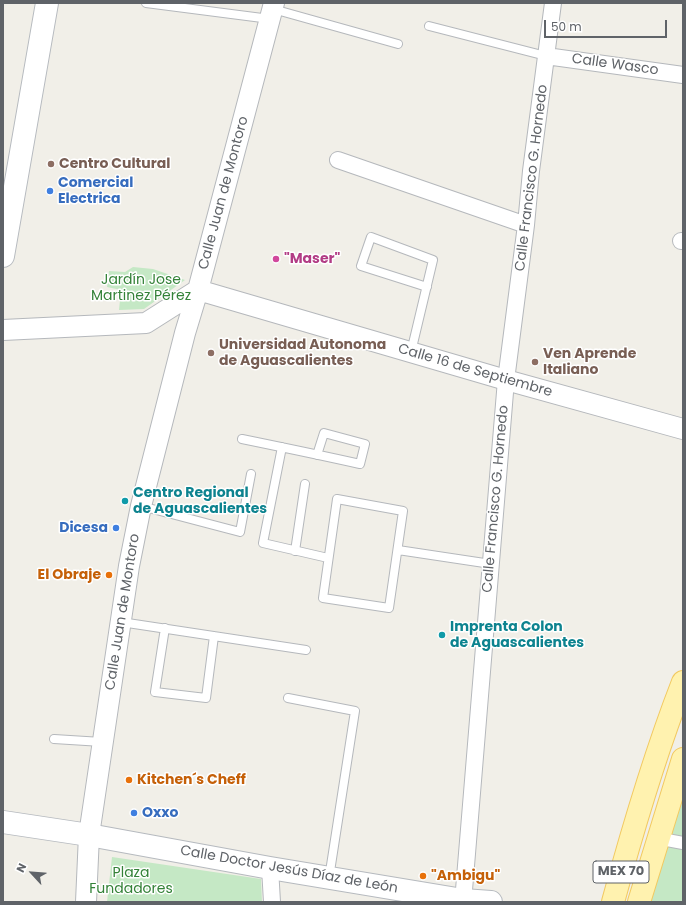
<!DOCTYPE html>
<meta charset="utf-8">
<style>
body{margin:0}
#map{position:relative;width:686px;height:905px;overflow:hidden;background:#f1efe8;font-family:Poppins,sans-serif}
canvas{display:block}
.frame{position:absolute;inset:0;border:4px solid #5f6368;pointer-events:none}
.north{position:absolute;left:12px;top:853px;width:40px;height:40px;-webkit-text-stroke:3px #fff;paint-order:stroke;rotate:296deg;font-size:11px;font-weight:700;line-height:16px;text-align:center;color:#5f6368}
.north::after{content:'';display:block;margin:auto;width:14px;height:18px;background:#5f6368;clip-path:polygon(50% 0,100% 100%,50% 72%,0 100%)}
.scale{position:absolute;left:544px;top:20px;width:123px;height:18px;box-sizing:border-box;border:2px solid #5f6368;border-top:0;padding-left:5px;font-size:12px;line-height:14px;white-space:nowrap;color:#5f6368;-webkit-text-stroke:3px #fff;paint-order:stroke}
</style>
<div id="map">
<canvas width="686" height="905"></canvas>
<div class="frame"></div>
<div class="north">N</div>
<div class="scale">50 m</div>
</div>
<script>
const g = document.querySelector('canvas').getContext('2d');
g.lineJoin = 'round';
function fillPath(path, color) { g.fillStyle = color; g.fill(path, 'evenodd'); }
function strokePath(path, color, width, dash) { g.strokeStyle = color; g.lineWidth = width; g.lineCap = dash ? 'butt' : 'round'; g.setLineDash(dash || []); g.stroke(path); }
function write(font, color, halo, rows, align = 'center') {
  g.font = font + ' Poppins,sans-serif'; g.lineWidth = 3; g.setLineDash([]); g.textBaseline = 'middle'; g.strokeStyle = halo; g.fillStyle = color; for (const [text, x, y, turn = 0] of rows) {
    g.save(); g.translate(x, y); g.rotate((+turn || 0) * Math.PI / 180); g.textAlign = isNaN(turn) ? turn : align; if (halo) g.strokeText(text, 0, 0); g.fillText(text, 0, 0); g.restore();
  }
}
fillPath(new Path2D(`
 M133 267 153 269 185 280 144 309 119 310 121 290 107 287 109 271 125 272Z
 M683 787V902H648Z
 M112 857 261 879 262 902H107Z`), '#c5e8c5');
const service = new Path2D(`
 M146 3 270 19
 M273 9 398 44
 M429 26 546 56
 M411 352 433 260 371 237 361 266 427 287
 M242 439C281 447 320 455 360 464L365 444 324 433 317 455
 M282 447 263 543 328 558
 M337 499 403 511 389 608 323 598Z
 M141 506 240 532 251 474
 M398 550 491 564
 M295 551 305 484
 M121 622 306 650
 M165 628 155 692 206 698 214 636
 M288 698 355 711 329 878
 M54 739 102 742`);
const pedestrian = new Path2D(`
 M667 840 683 843`);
const minor = new Path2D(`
 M546 56 683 75
 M338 160 526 225
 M681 241H683
 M270 868 272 902
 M463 902 506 380 526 225 531 171 553 3`);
const tertiary = new Path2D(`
 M3 330 146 323 198 290 506 380 683 429
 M86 902 89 835 129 566 141 506 185 333 198 290 274 3`);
const secondary = new Path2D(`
 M3 256 47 3
 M3 822 89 835 270 868 463 900 491 902`);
const primary = new Path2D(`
 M613 902C633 828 655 754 683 682
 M639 902 683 759`);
strokePath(service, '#b5b8bc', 10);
strokePath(pedestrian, '#b5b8bc', 14);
strokePath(minor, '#b5b8bc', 18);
strokePath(tertiary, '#b5b8bc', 22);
strokePath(secondary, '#b6babf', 24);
strokePath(primary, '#f2c960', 24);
strokePath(service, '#fff', 8);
strokePath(pedestrian, '#fff', 12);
strokePath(minor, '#fff', 16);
strokePath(tertiary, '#fff', 20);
strokePath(secondary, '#fff', 22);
strokePath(primary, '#fff2af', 22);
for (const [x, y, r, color] of [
 [51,164,4,"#8d6e63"],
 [50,191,4,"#3f7fe0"],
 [276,259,4,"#d1479c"],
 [211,353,4,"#8d6e63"],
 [535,362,4,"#8d6e63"],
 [125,501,4,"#0f9aa8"],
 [116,528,4,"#3f7fe0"],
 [109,575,4,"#e8710a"],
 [442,635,4,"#0f9aa8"],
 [129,780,4,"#e8710a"],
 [134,813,4,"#3f7fe0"],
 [423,876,4,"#e8710a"]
]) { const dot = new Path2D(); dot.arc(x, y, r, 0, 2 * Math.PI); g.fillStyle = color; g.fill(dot); strokePath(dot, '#fff', 1.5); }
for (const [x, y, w] of [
 [621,872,56]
]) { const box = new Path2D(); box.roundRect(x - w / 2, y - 11, w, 22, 3); g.fillStyle = '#fff'; g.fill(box); strokePath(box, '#5f6368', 1); }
write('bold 13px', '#5f6368', null, [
 ["MEX 70",621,872]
]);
write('14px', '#5f6368', '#fff', [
 ["Calle Wasco",615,65,8],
 ["Calle Francisco G. Hornedo",532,178,-83],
 ["Calle Juan de Montoro",224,193,-75],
 ["Calle 16 de Septiembre",475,371,16],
 ["Calle Francisco G. Hornedo",496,499,-85],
 ["Calle Juan de Montoro",123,612,-81],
 ["Calle Doctor Jesús Díaz de León",289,870,10]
]);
write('bold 14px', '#785e54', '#fff', [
 ["Centro Cultural",59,164],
 ["Universidad Autonoma",219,345],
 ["de Aguascalientes",219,361],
 ["Ven Aprende",543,354],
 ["Italiano",543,370]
], 'left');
write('bold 14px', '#366cbe', '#fff', [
 ["Comercial",58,183],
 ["Electrica",58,199],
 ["Dicesa",108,528,"right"],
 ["Oxxo",142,813]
], 'left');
write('bold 14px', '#b23c85', '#fff', [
 ["\"Maser\"",284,259]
], 'left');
write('14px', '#348238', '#fff', [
 ["Jardín Jose",141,280],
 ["Martinez Pérez",141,296],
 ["Plaza",131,873],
 ["Fundadores",131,889]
]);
write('bold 14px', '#0d838f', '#fff', [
 ["Centro Regional",133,493],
 ["de Aguascalientes",133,509],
 ["Imprenta Colon",450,627],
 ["de Aguascalientes",450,643]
], 'left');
write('bold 14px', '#c56008', '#fff', [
 ["El Obraje",101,575,"right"],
 ["Kitchen´s Cheff",137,780],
 ["\"Ambigu\"",431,876]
], 'left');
</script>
